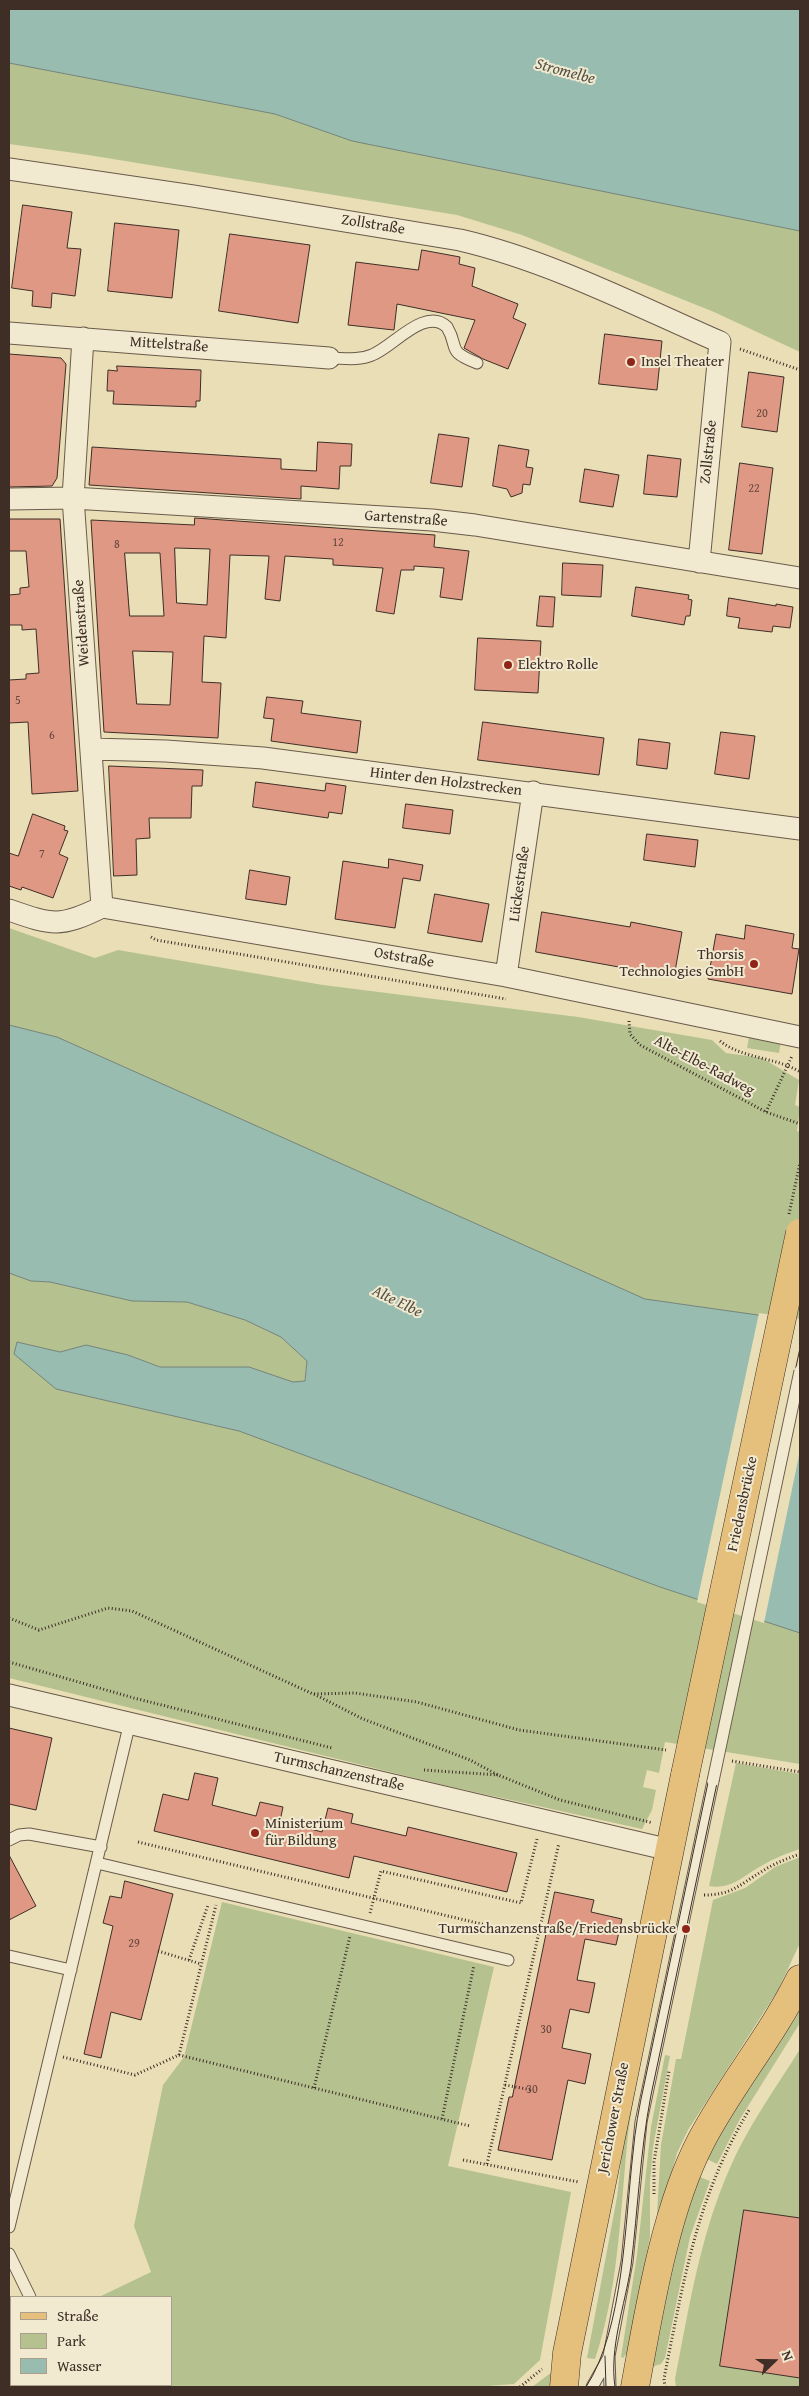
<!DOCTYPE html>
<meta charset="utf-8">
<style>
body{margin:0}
#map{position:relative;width:809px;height:2396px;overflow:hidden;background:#eadeb7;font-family:"Gentium Book Plus",serif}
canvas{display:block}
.frame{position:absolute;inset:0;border:10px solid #3e2e26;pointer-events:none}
.legend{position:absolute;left:10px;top:2296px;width:162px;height:90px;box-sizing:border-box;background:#f1ead0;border:1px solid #a99f8c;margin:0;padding:6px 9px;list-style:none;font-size:15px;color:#3e2e26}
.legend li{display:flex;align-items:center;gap:10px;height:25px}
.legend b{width:25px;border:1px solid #a99f8c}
.north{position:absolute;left:749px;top:2336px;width:50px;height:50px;-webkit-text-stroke:4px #f1ead0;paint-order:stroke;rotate:68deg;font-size:14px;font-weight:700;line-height:20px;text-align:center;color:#3e2e26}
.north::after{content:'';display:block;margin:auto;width:18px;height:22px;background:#3e2e26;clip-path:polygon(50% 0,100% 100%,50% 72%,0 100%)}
</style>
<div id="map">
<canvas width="809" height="2396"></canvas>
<div class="frame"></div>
<ul class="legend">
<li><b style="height:6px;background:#e5bf7c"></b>Straße</li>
<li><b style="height:14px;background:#b5c290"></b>Park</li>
<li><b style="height:14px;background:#98bcb0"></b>Wasser</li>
</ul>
<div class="north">N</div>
</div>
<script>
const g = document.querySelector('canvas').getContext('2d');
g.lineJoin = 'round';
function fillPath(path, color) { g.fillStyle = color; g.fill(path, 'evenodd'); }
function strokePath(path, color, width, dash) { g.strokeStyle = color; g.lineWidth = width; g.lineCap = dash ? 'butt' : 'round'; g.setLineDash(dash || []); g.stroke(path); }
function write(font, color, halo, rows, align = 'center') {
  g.font = font + ' "Gentium Book Plus",serif'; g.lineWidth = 4; g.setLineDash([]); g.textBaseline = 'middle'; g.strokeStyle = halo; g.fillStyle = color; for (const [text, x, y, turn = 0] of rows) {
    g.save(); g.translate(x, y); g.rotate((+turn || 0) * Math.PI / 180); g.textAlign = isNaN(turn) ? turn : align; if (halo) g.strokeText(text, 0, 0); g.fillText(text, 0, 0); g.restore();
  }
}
fillPath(new Path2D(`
 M9 63 275 114 352 141 800 231V352L714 312 522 235 457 215 82 154 9 144Z
 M9 928 95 958 118 950 323 985 578 1017 712 1040 726 1053 762 1058 799 1080 795 1105 800 1107 797 1131 800 1132V1321L645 1299 57 1037 9 1025Z
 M749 1037 781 1041 779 1053 747 1048Z
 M9 1273 31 1281 50 1282 132 1301 187 1302 245 1320 281 1337 307 1361 305 1381 293 1382 249 1367H160L128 1355 86 1345 60 1352 17 1342 56 1389 239 1431 660 1587 800 1633V1764L665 1742 659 1773 647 1770 643 1787 656 1790 652 1810 642 1829 443 1785 9 1678Z
 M736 1763 800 1774V1849C787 1853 775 1858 763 1865 744 1875 732 1890 709 1886Z
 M800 1857V1943L778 1990 688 2130 677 2153 660 2215 657 2214 661 2145 676 2059H681L713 1900 745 1888 775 1867Z
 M222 1902 494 1967 448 2166 571 2192 540 2360 514 2384 475 2387H92L91 2385H171V2297H99L151 2272 134 2226 163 2085 184 2057Z
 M800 1999V2023L740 2119 717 2164 705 2158Z
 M800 2049V2218L744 2210 720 2366 800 2378V2387H676L675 2379C689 2308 700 2236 729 2170 747 2127 776 2088 800 2049Z
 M643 2051C637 2082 630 2113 627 2145 620 2217 618 2291 595 2359L587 2358 617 2197 623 2143Z
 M665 2055 670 2056 653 2147 650 2182V2237L627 2353 623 2358 621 2357 637 2255 651 2127Z
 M697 2176 710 2181 690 2237 665 2358 661 2364 651 2367 673 2255Z
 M552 2372H555L549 2387H532Z`), '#b5c290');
const water = new Path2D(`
 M9 9H800V231L352 141 275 114 9 63Z
 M9 1025 57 1037 645 1299 800 1321V1633L660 1587 239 1431 56 1389 14 1354 17 1342 60 1352 86 1345 128 1355 160 1367H249L293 1382 305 1381 307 1361 281 1337 245 1320 187 1302 132 1301 50 1282 31 1281 9 1273Z`);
fillPath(water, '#98bcb0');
strokePath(water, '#748379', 1);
fillPath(new Path2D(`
 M759 1313 800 1319V1451L764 1623 697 1602Z`), '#eadeb7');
const building = new Path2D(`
 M23 205 72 212 67 248 81 249 75 296 52 293 51 308 32 306 33 291 12 288Z
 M115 223 179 230 172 298 108 291Z
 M230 234 310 245 298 323 219 311Z
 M422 250 460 257 459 264 475 268 472 286 518 304 513 318 526 324 508 369 483 359 464 348 475 320 397 304 394 330 348 325 356 262 418 270Z
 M605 334 662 341 657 390 599 384Z
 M9 354 61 358 66 364 57 478 52 486 9 487Z
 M117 366 201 370 200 401H196V407L113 404 114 391H107L108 370 117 371Z
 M749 372 784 377 777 432 742 427Z
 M439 434 469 438 462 487 431 483Z
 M318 442 352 444 351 466H340L339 489 301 486V499L89 485 92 447 281 459V469L316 471Z
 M499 445 529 450 526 467 533 468 530 485 523 484 522 493 511 497 507 489 493 486Z
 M648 455 681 459 677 497 644 494Z
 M740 463 773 468 762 554 729 550Z
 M585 469 619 475 613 507 580 502Z
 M195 518 435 535 434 547 469 551 462 600 440 597 444 568 414 566V570H401L394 614 376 611 383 568 333 565V559L285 556 280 601 265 599 269 556 230 555 226 638 204 636 202 682 221 683 218 738 104 732 91 520 194 525ZM175 548 210 549 207 605 177 603ZM125 553H160L164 616H130ZM133 651 173 652 170 705 137 704Z
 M9 519H60L78 791 32 794 28 722 9 723V680L26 679V674L39 673 36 629 22 630V625H9V595L20 594V588L29 587 26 551H9Z
 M563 563 603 565 601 597 562 595Z
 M636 587 689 595 688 599 692 600 690 616H686L684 625 632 616Z
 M540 596 555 597 553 627 537 626Z
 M729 598 776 606V604L793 607 790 628 773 626 772 632 738 628 740 618 727 616Z
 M478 638 541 641 538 693 475 690Z
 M267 697 303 701 301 713 361 721 357 753 271 741 274 719 264 718Z
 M483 722 604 738 599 775 478 760Z
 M721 732 755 736 749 779 715 774Z
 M639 739 670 743 667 769 637 765Z
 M109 766 203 770 202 786H192L191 818H149L150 838 136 839 137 875 114 876Z
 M256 782 325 791 326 783 346 786 342 814 329 812 328 818 253 807Z
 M406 804 453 810 450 834 403 828Z
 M33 814 65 826 64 830 68 831 59 854 68 858 53 898 22 887 21 890 9 886V853L18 856Z
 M647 834 698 840 695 867 644 860Z
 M389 859 423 865 420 881 403 878 395 928 335 919 343 861 388 868Z
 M250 870 290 877 286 905 246 899Z
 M435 894 489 904 482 942 428 933Z
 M542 912 630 927 631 922 682 932 674 977 536 952Z
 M746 925 794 934 792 948 799 949 792 994 708 979 716 934 744 939Z
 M9 1728 52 1738 36 1810 9 1804Z
 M195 1773 218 1778 212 1805 256 1816 260 1802 283 1807 280 1821 322 1832 328 1808 353 1814 351 1823 406 1836 408 1827 517 1853 507 1892 354 1856 349 1878 154 1831 163 1794 188 1800Z
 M9 1855 36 1906 9 1920Z
 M125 1881 173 1894 141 2020 111 2012 101 2058 84 2054 113 1926 103 1923 110 1896 121 1898Z
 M555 1892 594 1900 591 1912 622 1919 616 1945 585 1939 577 1980 595 1983 589 2013 570 2009 562 2048 591 2054 585 2084 568 2080 552 2160 498 2150 509 2097H512Z
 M744 2210 800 2218V2378L720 2366Z`);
fillPath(building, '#df9883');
strokePath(building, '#3e2e26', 1);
const service = new Path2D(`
 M329 358C343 358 358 361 372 355 393 347 425 306 447 327 460 349 445 350 477 363
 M9 1840 19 1835 29 1834 101 1847
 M97 1863 508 1960
 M9 1956 71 1970
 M9 2227 130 1722
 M9 2254 30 2297
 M77 2385 78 2387
 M592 2387 609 2357
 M610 2387 609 2356 627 2262 641 2122 713 1781`);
const minor = new Path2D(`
 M9 169 193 196 460 240C550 261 635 305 720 342L699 562
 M9 333 329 358
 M83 338 73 498 102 907
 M9 499 73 498 432 520 475 525 800 578
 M91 749 166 751 263 758 800 829
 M9 910C52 925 60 928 102 907L506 976 800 1037
 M506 976 533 792
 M9 1695 670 1850`);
const primary = new Path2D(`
 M564 2387 567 2353 685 1775
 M635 2387C649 2311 665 2210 701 2141 730 2085 772 2036 800 1979`);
strokePath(service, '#695a4a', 13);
strokePath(minor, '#695a4a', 23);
strokePath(primary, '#3e2e26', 29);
strokePath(new Path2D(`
 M740 349 800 370
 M151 937 156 940 506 999
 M629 1021 630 1034 640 1045 766 1112 800 1124
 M720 1041C743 1059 776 1057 800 1072
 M766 1112 792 1056
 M9 1618 39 1630 108 1608 132 1611 313 1694 355 1693 417 1702 519 1730 666 1750
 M9 1662 134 1698 332 1748
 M314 1694 363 1719 470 1760 498 1775 560 1800 653 1823
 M732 1761 800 1772
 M424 1770 498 1775
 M138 1842 515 1932
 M704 1895C732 1895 739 1885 761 1872 773 1864 786 1859 800 1854
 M370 1913 381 1871 521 1903 537 1839
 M158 1951 201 1964
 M189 1960 208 1905
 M179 2055 216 1905
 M63 2057 135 2075 179 2055 470 2126
 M505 2085 532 2090
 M314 2088 350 1936
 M442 2119 474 1965
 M463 2160 579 2182
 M487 2164 559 1843
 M654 2194V2162L669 2071
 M520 2387 542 2369
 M665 2387 664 2379 667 2363C686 2269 699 2193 749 2110`), '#3e2e26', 3, [1, 2.5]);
strokePath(service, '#f1ead0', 11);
strokePath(minor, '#f1ead0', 21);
strokePath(primary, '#e5bf7c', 28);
strokePath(new Path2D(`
 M605 2356 606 2387
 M586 2387C624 2329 625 2221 633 2153 635 2130 639 2107 644 2085L800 1348
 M615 2387C609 2348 625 2305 631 2266 638 2209 640 2152 651 2095L800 1391`), '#3e2e26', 1);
const serviceBridge = new Path2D(`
 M713 1781 800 1371`);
const primaryBridge = new Path2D(`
 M685 1775 800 1233`);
strokePath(serviceBridge, '#695a4a', 13, []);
strokePath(primaryBridge, '#3e2e26', 29, []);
strokePath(new Path2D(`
 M789 1214 800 1163`), '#3e2e26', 3, [1, 2.5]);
strokePath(serviceBridge, '#f1ead0', 11);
strokePath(primaryBridge, '#e5bf7c', 28);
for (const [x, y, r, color] of [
 [631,362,5,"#8f2418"],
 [508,665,5,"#8f2418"],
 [754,964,5,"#8f2418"],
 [255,1833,5,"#8f2418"],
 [686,1929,5,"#8f2418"]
]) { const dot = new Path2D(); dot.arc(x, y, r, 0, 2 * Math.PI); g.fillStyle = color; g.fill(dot); strokePath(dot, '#f1ead0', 2); }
write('12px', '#66483d', null, [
 ["20",762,414],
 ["22",754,489],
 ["12",338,543],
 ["8",117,545],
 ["5",18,701],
 ["6",52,736],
 ["7",42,855],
 ["29",134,1944],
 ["30",546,2030],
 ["30",532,2090]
]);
write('15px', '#3e2e26', '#f1ead0', [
 ["Zollstraße",373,225,9],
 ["Mittelstraße",169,345,4],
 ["Zollstraße",709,452,-84],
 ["Gartenstraße",406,519,4],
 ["Weidenstraße",82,623,-94],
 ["Hinter den Holzstrecken",446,782,7],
 ["Lückestraße",520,884,-82],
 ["Oststraße",404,958,10],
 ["Alte-Elbe-Radweg",704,1066,28],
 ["Friedensbrücke",743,1504,-78],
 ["Turmschanzenstraße",339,1772,13],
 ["Jerichower Straße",614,2118,-79]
]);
write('15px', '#3e2e26', '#f1ead0', [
 ["Insel Theater",641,362],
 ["Elektro Rolle",518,665],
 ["Thorsis",744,955,"right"],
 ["Technologies GmbH",744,972,"right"],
 ["Ministerium",265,1824],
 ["für Bildung",265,1841],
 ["Turmschanzenstraße/Friedensbrücke",676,1929,"right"]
], 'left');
write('italic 16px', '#545248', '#f1ead0', [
 ["Stromelbe",565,72,15],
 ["Alte Elbe",397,1302,26]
]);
</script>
